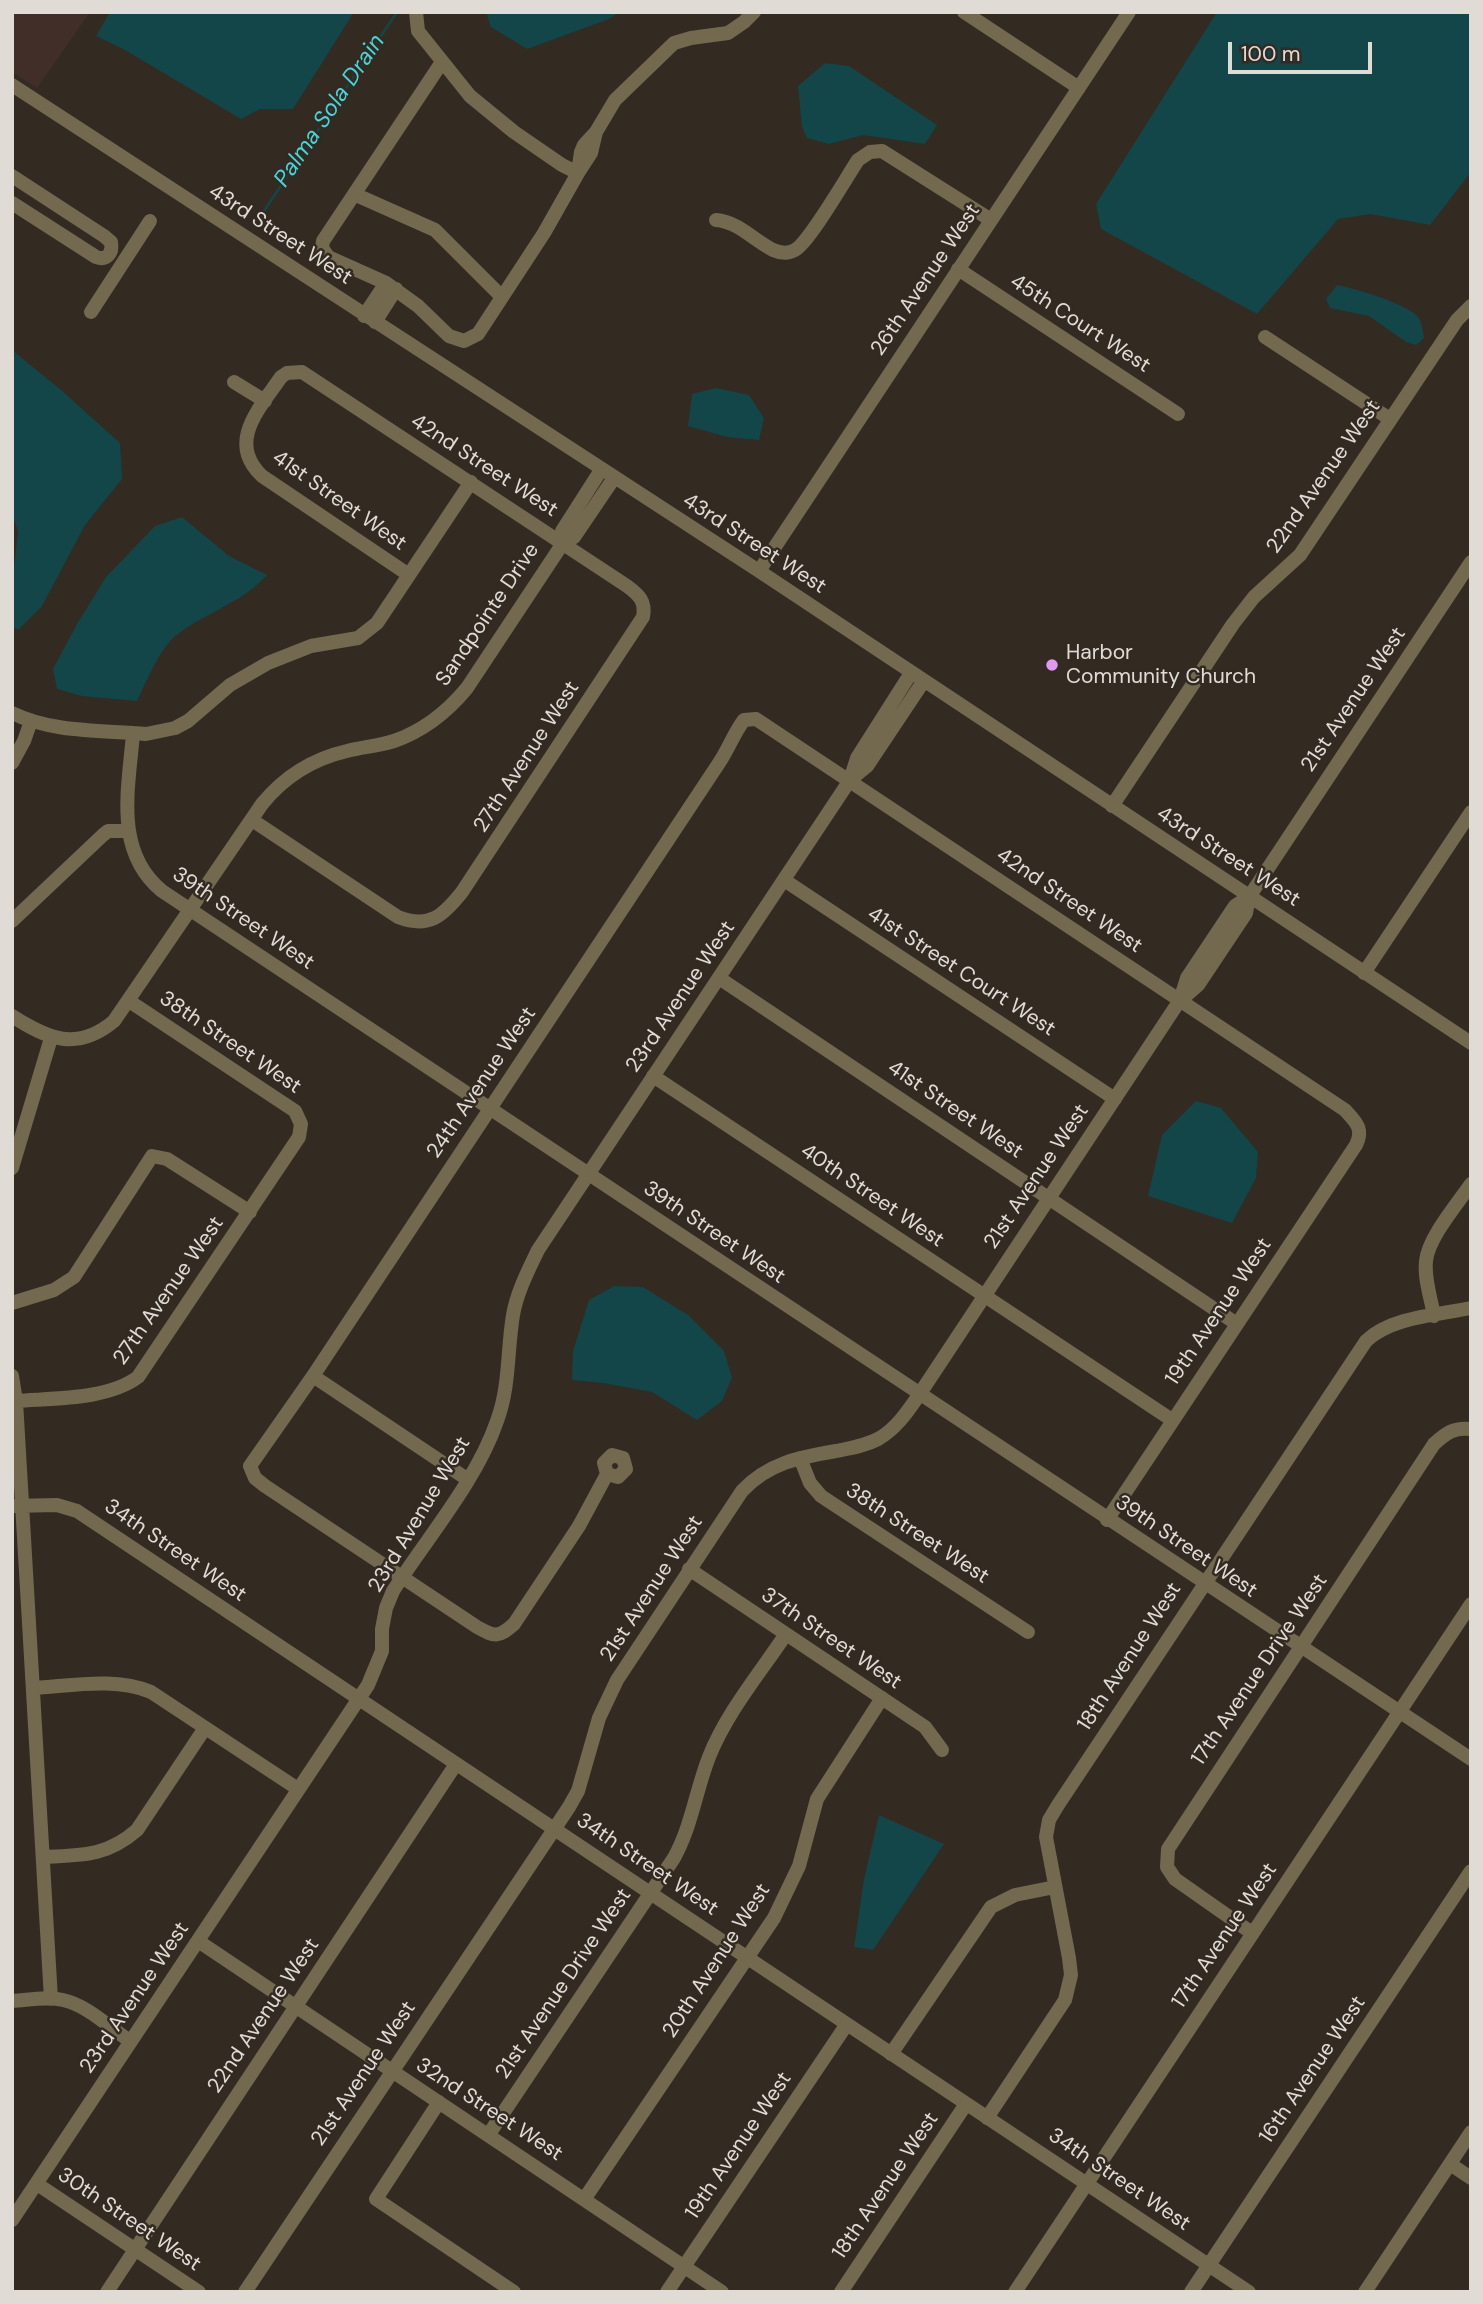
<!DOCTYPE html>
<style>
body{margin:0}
#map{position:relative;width:1483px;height:2304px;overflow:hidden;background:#332a22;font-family:"DM Sans",sans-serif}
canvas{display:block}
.frame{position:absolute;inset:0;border:14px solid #e1dbd6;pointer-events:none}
.scale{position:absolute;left:1228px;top:42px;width:144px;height:32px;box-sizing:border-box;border:4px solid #e1dbd6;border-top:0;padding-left:9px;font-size:21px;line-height:24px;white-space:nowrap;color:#e1dbd6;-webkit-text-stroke:5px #332a22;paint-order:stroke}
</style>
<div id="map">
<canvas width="1483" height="2304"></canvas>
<div class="frame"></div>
<div class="scale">100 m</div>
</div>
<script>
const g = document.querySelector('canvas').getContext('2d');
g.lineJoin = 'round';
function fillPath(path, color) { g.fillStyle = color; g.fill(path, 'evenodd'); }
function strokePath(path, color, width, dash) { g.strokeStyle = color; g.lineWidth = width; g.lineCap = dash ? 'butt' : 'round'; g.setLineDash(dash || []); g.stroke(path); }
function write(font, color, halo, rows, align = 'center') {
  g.font = font + ' "DM Sans",sans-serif'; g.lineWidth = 5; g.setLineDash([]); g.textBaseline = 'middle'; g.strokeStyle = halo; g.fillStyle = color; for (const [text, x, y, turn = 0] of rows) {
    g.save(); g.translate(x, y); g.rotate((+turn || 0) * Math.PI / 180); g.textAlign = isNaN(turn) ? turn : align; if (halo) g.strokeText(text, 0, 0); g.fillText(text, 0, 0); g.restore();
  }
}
fillPath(new Path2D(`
 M12 12H90L37 88 12 72Z`), '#412e29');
fillPath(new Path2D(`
 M110 12H354L293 109H260L241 119 125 50 96 36Z
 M486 12H620L609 19 527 49 491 27Z
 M1217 12H1471V172L1430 225 1371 214 1338 219 1257 314 1101 229 1096 204Z
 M825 63 849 66 937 125 925 144 863 135 829 144 807 138 802 127 798 86Z
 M1337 285C1354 288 1408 304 1418 317 1422 322 1423 332 1424 338L1416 345 1406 342 1369 316 1330 308 1326 299Z
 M12 350 61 390 120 443 122 479 85 525 42 606 18 630 12 626V586L18 531 12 514Z
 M716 388 749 395 764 418 759 440 727 437 688 426 692 394Z
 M182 517 229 556 267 575C242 604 200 614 172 639 158 653 146 683 137 701L82 696 57 689 53 669 77 624 106 577 155 526Z
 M1196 1101 1221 1108 1258 1152 1256 1178 1232 1223 1148 1196 1162 1135Z
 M614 1286 643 1287 688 1315 724 1351 732 1378 722 1401 697 1420 652 1392 603 1383 572 1380 573 1351 589 1300Z
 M879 1815 944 1844 873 1950 854 1947 864 1879Z`), '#124648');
strokePath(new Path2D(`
 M264 211 397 12`), '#124648', 2.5);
strokePath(new Path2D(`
 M416 12 418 31 470 96 514 132 562 165 578 173 591 153 596 132
 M964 12 1079 88
 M442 62 323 241 322 248 328 257 386 283 418 306 449 336 464 341 478 334 544 233 578 173 581 152 584 145 596 132 615 100 674 43 691 38 728 33 744 22 754 12
 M12 85 759 571 1471 1043
 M12 176 104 236 111 242C113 253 107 261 96 257L12 203
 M354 194 435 230 502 297
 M716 220C739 222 753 240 773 250 780 253 788 254 795 250 810 241 846 178 858 160L870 152 882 151 991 220
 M958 269 1178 414
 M91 312 150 221
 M364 316 386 283
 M375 322 396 289
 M1265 337 1390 419
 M234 382 265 401
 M563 543 562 531 601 470
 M759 571 1129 12
 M12 713C53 733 102 730 146 734L175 728 188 721 230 685 268 663 311 646 358 638 377 623 471 482
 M133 733C129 787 113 851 162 891L1471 1759
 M12 763 24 741 31 721
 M851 779 867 766 923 682
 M1112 806 1233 624 1254 597 1300 555 1457 320 1471 306
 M252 820 398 917C429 929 443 916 462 892L643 617C646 601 639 595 627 586L302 372 287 373 281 377C260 408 226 442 262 476L409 575
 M784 880 1115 1099
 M12 921 103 835 108 831H128
 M1364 973 1471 812
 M719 978 1237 1324
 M1181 1000 1198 985 1246 913 1249 897 1471 562
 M12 1016C48 1039 77 1052 114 1021L262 804C284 777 312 759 347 751 362 747 379 746 394 741 423 731 448 711 467 688L563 543 574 537 614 478
 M653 1076 1172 1420
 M12 1168 51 1038
 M12 1303 54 1290 74 1277 152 1156 167 1159 250 1212
 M1434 1316C1431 1298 1424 1279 1426 1261 1428 1238 1458 1203 1471 1184
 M12 1376 16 1401 51 1999
 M313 1376 467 1479
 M16 1401C54 1398 107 1400 138 1377L299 1137 301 1124 295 1111 129 1001
 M800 1458 810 1483 821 1496 1028 1632
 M607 1474 618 1477 626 1469 623 1458 612 1455 604 1463 607 1474 579 1526 514 1624C498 1638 495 1637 477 1627L265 1486 255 1478 250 1466 313 1376 719 763C728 750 735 731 744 720L756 719 1345 1110C1356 1122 1364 1129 1356 1145L1107 1520
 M12 1506 57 1505 77 1511 1249 2292
 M689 1569 925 1727 942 1750
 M33 1688C71 1686 115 1677 151 1692L298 1789
 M43 1857C81 1855 106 1857 137 1830L205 1728
 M1252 1933 1175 1879 1167 1867 1168 1849 1434 1444C1446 1433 1454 1427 1471 1429
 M198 1941 722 2292
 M12 2001C29 2000 47 1996 63 2000 87 2005 110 2028 130 2041
 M891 2054 991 1907 1015 1895 1055 1887
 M439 2102 376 2199 514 2292
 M987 2118 1065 2000 1071 1975 1069 1958 1046 1837 1049 1820 1058 1805 1366 1341C1391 1317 1437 1315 1471 1308
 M489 2134 674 1858C692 1825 696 1790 709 1757 727 1712 760 1673 786 1634
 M1450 2164 1471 2178
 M37 2184 199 2292
 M585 2198 774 1918 799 1866 817 1799 882 1698
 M12 2220 368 1685 382 1651V1629L386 1608 393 1591C427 1538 477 1480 497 1421 510 1386 507 1351 513 1315 517 1292 528 1271 538 1250L850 780 857 758 911 673
 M107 2292 456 1764
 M245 2292 569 1807 578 1791 599 1718 617 1680 742 1491C768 1463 800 1457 836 1451 851 1448 865 1446 878 1439 896 1429 908 1411 919 1395L1180 1000 1187 978 1235 906 1249 897
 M667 2292 847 2024
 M841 2292 966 2104
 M1015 2292 1471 1604
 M1191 2292 1471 1871
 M1365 2292 1471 2132`), '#72694f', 14);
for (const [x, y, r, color] of [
 [1052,665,7,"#dd99f4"]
]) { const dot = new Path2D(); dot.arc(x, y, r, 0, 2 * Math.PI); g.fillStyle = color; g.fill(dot); strokePath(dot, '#332a22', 2.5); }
write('21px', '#e1dbd6', '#332a22', [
 ["43rd Street West",280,235,33],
 ["26th Avenue West",926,280,-56],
 ["45th Court West",1080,324,33],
 ["42nd Street West",484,466,33],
 ["22nd Avenue West",1324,477,-55],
 ["41st Street West",339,501,35],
 ["43rd Street West",754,544,33],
 ["Sandpointe Drive",488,615,-56],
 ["21st Avenue West",1354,700,-56],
 ["27th Avenue West",527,757,-57],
 ["43rd Street West",1228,857,33],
 ["42nd Street West",1069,901,34],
 ["39th Street West",243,919,34],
 ["41st Street Court West",961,972,33],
 ["23rd Avenue West",681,997,-56],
 ["38th Street West",230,1043,34],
 ["24th Avenue West",482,1083,-56],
 ["41st Street West",955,1110,34],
 ["21st Avenue West",1037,1177,-56],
 ["40th Street West",872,1196,34],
 ["39th Street West",714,1233,34],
 ["27th Avenue West",169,1291,-55],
 ["19th Avenue West",1219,1312,-56],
 ["23rd Avenue West",420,1515,-59],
 ["38th Street West",917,1534,33],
 ["39th Street West",1186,1547,34],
 ["34th Street West",175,1551,34],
 ["21st Avenue West",652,1589,-57],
 ["37th Street West",831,1639,34],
 ["18th Avenue West",1130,1657,-57],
 ["17th Avenue Drive West",1260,1670,-56],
 ["34th Street West",647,1865,34],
 ["17th Avenue West",1225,1936,-56],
 ["20th Avenue West",717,1961,-57],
 ["21st Avenue Drive West",564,1984,-56],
 ["23rd Avenue West",135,1998,-56],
 ["22nd Avenue West",264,2016,-56],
 ["16th Avenue West",1313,2070,-56],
 ["21st Avenue West",364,2074,-56],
 ["32nd Street West",489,2110,33],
 ["19th Avenue West",739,2146,-56],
 ["34th Street West",1119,2180,34],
 ["18th Avenue West",886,2186,-56],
 ["30th Street West",129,2220,34]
]);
write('21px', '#e1dbd6', '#332a22', [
 ["Harbor",1066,653],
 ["Community Church",1066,677]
], 'left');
write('italic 23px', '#46d5d8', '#332a22', [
 ["Palma Sola Drain",330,111,-56]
]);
</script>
